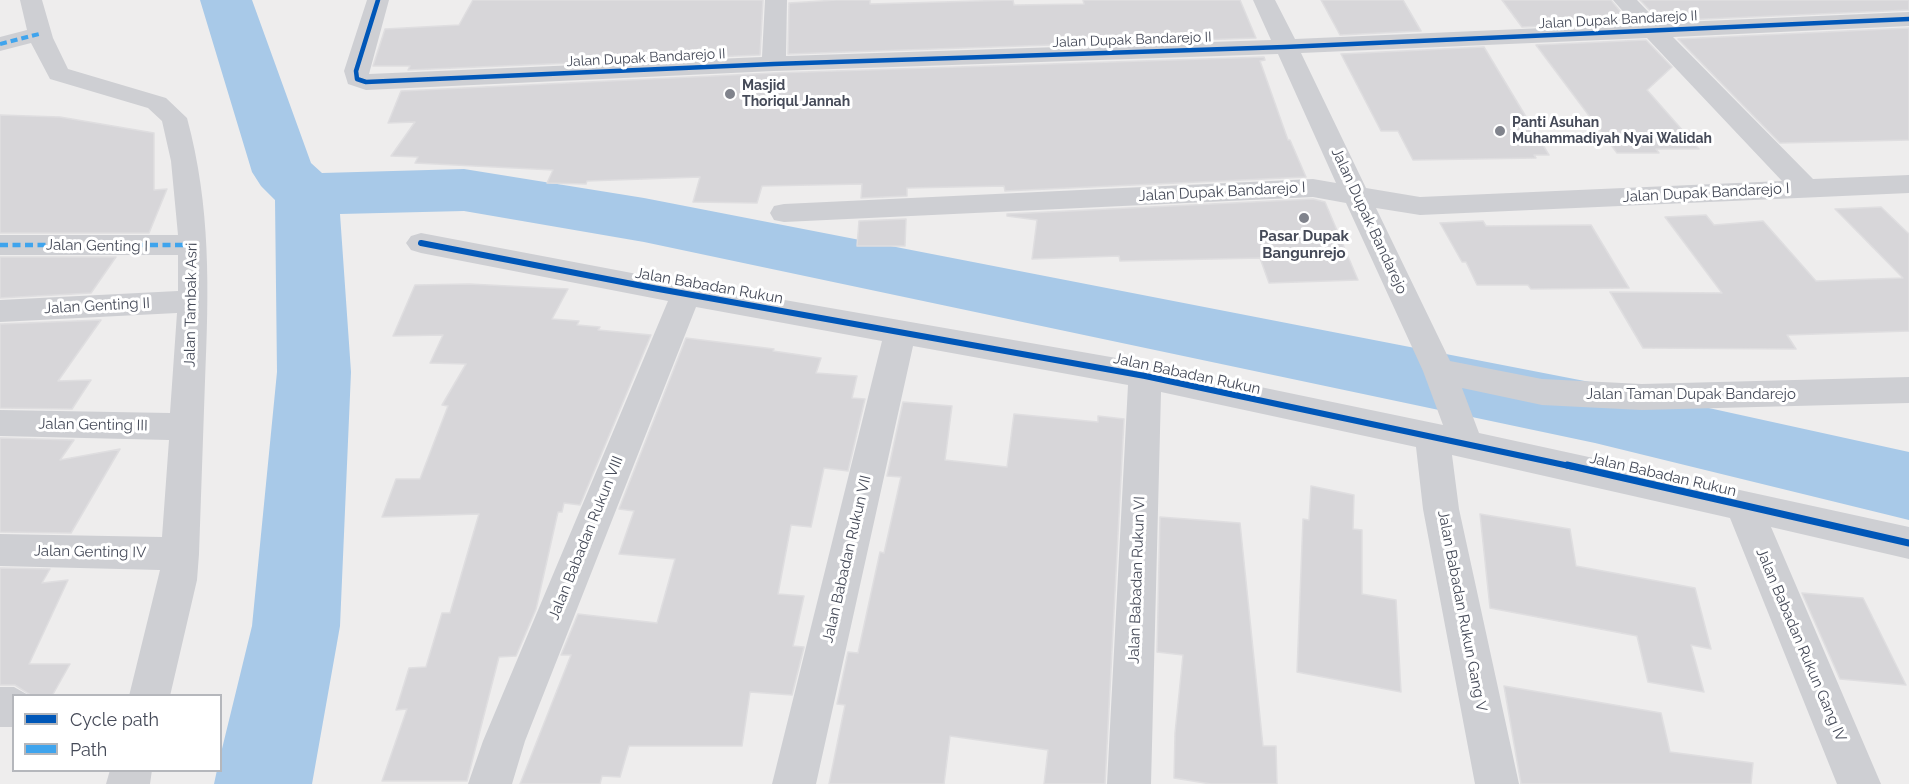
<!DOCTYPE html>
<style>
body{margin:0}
#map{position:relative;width:1909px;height:784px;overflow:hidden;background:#eeeded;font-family:Raleway,sans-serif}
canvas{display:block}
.legend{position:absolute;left:12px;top:694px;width:210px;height:78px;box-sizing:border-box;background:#fff;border:2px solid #b5b7bc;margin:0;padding:8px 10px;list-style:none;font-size:18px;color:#454a58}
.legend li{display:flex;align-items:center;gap:12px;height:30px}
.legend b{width:30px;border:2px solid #b5b7bc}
</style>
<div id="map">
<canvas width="1909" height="784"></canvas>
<ul class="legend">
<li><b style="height:8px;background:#0057b8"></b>Cycle path</li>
<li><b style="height:8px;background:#3fa4ed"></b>Path</li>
</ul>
</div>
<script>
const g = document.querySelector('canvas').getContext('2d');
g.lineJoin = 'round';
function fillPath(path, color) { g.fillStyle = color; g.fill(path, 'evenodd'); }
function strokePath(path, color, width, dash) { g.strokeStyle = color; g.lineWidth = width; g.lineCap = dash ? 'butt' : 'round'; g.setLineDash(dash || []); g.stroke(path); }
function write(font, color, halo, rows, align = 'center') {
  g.font = font + ' Raleway,sans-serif'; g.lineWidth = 6; g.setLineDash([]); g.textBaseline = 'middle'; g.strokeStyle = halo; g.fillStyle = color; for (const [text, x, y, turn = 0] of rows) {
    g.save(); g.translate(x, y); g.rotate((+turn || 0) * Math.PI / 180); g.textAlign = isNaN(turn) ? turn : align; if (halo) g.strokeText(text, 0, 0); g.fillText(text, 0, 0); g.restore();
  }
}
fillPath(new Path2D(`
 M200 0H252L311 163 322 173 464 169 644 198 1595 383 1909 452V520L1595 443 644 242 464 211 340 214 351 372 340 626 312 784H214L217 770H220V757L252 626 277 372 275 200 261 186 252 172Z`), '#a8c9e8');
const building = new Path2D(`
 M473 0H763L760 55 408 70 410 66H373L385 29 459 25Z
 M837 0H870V4L1013 0 1014 5 1084 4 1083 0H1240L1256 38 788 54 789 3Z
 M1321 0H1403L1421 31 1340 35Z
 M1502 0H1611L1629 22 1522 27Z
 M1640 0H1909V10L1660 21Z
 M1909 28V140L1780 143 1678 39Z
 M1646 40 1672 67 1647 90 1699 149H1656L1659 153H1617L1536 45Z
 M1484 47 1549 155H1534L1536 158 1413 160 1398 131H1381L1341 54Z
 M1264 57 1265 60 1260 61 1288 140H1290L1306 177 1005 191 1004 186 907 188V196L861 198 862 184 762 186 757 203 693 202 700 177 587 181 586 184 547 183 553 170 415 163 418 157 391 156 415 122 388 123 401 91 774 73Z
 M0 115 60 117 154 133V190L167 189 149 233H0Z
 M1313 199 1325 202 1358 280 1269 283 1260 258 1120 261 1119 256 1032 259 1037 220 1007 216V214Z
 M1881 207 1909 234V331L1787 335 1796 349 1643 348 1610 292 1722 293 1665 217 1706 215 1714 225 1763 221 1816 281 1903 278 1835 209Z
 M906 219 905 246H857L859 221Z
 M1483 221 1486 226 1591 225 1629 288 1531 289 1528 285H1477L1466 262H1462L1440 223Z
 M0 257H116L91 293 0 298Z
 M469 284 568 289 552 319 579 321 577 325 600 327 598 330 651 335 580 505 564 503 562 512H558L536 609 516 656 499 657 467 781H382L407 709 396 710 409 668 426 667 442 613H450L479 514 382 517 396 479H420L448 406 442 405 466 364 430 363 443 335 393 336 415 285Z
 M101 320 58 381 91 380 72 409 0 408V324Z
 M686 338 774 349 773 351 821 358 816 373 857 376 852 398 865 399 848 471 824 468 811 527 791 525 778 594 804 596 793 646 804 647 792 695 750 692 742 746H629L620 777 602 776 600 784H520L571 655H561L578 614 657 623 675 559 619 554 634 511 619 509Z
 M903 402 952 406 945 460 1007 467 1014 414 1098 422V416L1124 419 1105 784H1044L1048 750 950 736 944 784H829L845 705 837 704 848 652 858 653 880 552 884 553 901 477 887 476Z
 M0 438 74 440 60 460 120 449 71 533 0 532Z
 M1311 486 1354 495 1353 529 1362 530V594L1396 600 1401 692 1297 672 1303 519 1309 520Z
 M1480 514 1570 529 1576 566 1695 588 1711 649 1691 645 1704 692 1648 682 1637 636 1490 608Z
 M1160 517 1240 523 1263 746H1276L1277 784H1211L1174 778 1175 733 1183 655 1157 652Z
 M0 568 50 569 42 583 68 580 29 664H70L52 696H32L15 685H0Z
 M1802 593 1863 598 1906 685 1840 679Z
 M1504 686 1661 713 1670 752 1753 763 1751 784H1521Z`);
fillPath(building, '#d7d6d9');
strokePath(building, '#dfdee0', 1.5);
fillPath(new Path2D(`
 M20 0H42L53 38 68 69 166 98 187 118C211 207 209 290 205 381 203 438 201 496 199 554L197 580 170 696H129L160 570 0 566V534L162 537 169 440 0 436V410L170 413 177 313 0 322V300L178 291V255H0V235H178L171 161 162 121 148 108 50 79 31 43 0 51V37L27 30Z
 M367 0H389L369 74 762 57 765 0H787L786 56 1271 40 1253 0H1275L1295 39 1634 24 1613 0H1637L1659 23 1909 12V26L1673 37 1813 179 1909 175V193L1420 215 1376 208 1450 361 1542 379 1642 384 1909 377V403L1642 410 1542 405 1462 388 1479 433 1909 527V559L1771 527 1881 784H1837L1730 518 1452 455 1459 509 1519 784H1475L1423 509 1416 447 1161 392 1151 784H1107L1128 385 913 346 816 784H772L882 341 696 307 525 741 512 784H468L483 741 668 301 421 253 411 250 406 243 411 236 421 233 653 277 1145 363 1443 425 1423 371 1346 203 1313 197 784 222 774 220 770 213 774 206 784 204 1313 179 1336 183 1278 54 774 71 366 90 348 84 344 71ZM1647 38 1782 181 1420 197 1366 188 1301 53Z
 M0 687H14L30 696H14V727H0Z
 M110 770H152L150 784H106Z`), '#cecfd3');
strokePath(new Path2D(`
 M0 44 39 34`), '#3fa4ed', 4, [7, 4]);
strokePath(new Path2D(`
 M0 245H193`), '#3fa4ed', 4.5, [8, 4.5]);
strokePath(new Path2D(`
 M378 0 356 71 357 79 366 82 774 64 1285 47 1909 19`), '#0057b8', 4.5);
strokePath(new Path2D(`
 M421 243 653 288 1145 376 1574 467`), '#0057b8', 6);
strokePath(new Path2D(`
 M1567 465 1909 543`), '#0057b8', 7);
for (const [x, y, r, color] of [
 [730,94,6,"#80838c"],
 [1500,131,6,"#80838c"],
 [1304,218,6,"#80838c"]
]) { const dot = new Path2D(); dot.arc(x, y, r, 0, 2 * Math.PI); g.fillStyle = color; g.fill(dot); strokePath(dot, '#fff', 2); }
write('14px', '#454a58', '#fff', [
 ["Jalan Dupak Bandarejo II",1618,20,-3],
 ["Jalan Dupak Bandarejo II",1132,40,-2],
 ["Jalan Dupak Bandarejo II",646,58,-3]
]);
write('bold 14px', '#454a58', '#fff', [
 ["Masjid",742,86],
 ["Thoriqul Jannah",742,102],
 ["Panti Asuhan",1512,123],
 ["Muhammadiyah Nyai Walidah",1512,139]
], 'left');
write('15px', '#454a58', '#fff', [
 ["Jalan Dupak Bandarejo I",1222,192,-3],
 ["Jalan Dupak Bandarejo I",1706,193,-3],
 ["Jalan Dupak Bandarejo",1369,221,65],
 ["Jalan Genting I",97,246,1],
 ["Jalan Babadan Rukun",709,286,10],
 ["Jalan Tambak Asri",191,305,-89],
 ["Jalan Genting II",97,306,-3],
 ["Jalan Babadan Rukun",1187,374,12],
 ["Jalan Taman Dupak Bandarejo",1691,394],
 ["Jalan Genting III",93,425,1],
 ["Jalan Babadan Rukun",1663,475,13],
 ["Jalan Babadan Rukun VIII",586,538,-68],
 ["Jalan Genting IV",90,552,1],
 ["Jalan Babadan Rukun VII",847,559,-77],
 ["Jalan Babadan Rukun VI",1137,580,-88],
 ["Jalan Babadan Rukun Gang V",1462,611,79],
 ["Jalan Babadan Rukun Gang IV",1801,645,67]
]);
write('bold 15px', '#454a58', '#fff', [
 ["Pasar Dupak",1304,236],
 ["Bangunrejo",1304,253]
]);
</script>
